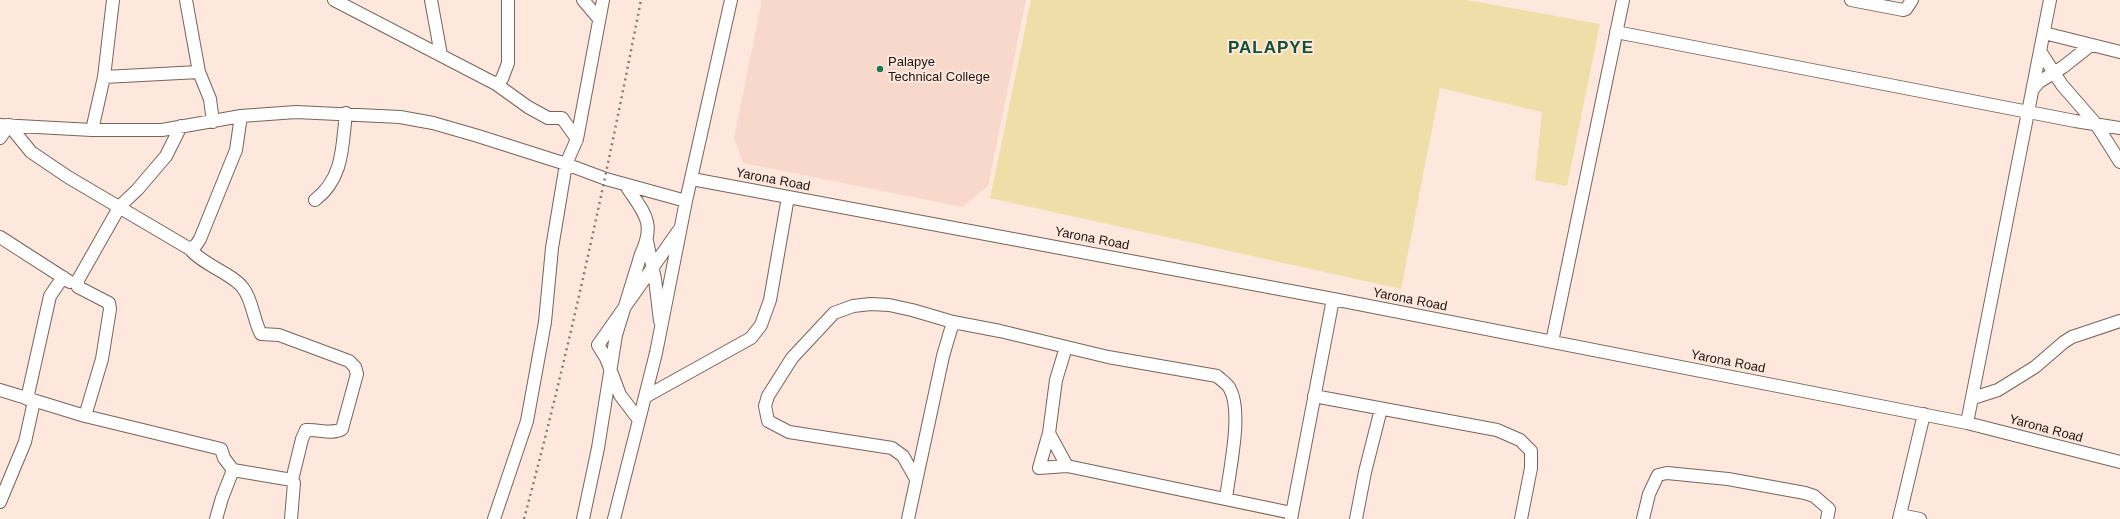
<!DOCTYPE html>
<style>
body{margin:0}
canvas{display:block;background:#fee7dc}
</style>
<canvas width="2120" height="519"></canvas>
<script>
const g = document.querySelector('canvas').getContext('2d');
g.lineJoin = 'round';
function fillPath(path, color) { g.fillStyle = color; g.fill(path, 'evenodd'); }
function strokePath(path, color, width, dash) { g.strokeStyle = color; g.lineWidth = width; g.lineCap = dash ? 'butt' : 'round'; g.setLineDash(dash || []); g.stroke(path); }
function write(font, color, halo, rows, align = 'center') {
  g.font = font + ' Arial,sans-serif'; g.lineWidth = 4; g.setLineDash([]); g.textBaseline = 'middle'; g.strokeStyle = halo; g.fillStyle = color; for (const [text, x, y, turn = 0] of rows) {
    g.save(); g.translate(x, y); g.rotate((+turn || 0) * Math.PI / 180); g.textAlign = isNaN(turn) ? turn : align; if (halo) g.strokeText(text, 0, 0); g.fillText(text, 0, 0); g.restore();
  }
}
fillPath(new Path2D(`
 M762 0H1026L988 186 962 207 743 163 734 138Z`), '#f7d8ca');
fillPath(new Path2D(`
 M1031 0H1467L1600 24 1567 186 1535 180 1542 112 1440 88 1401 289 990 198Z`), '#f0dea8');
const minor = new Path2D(`
 M186 0 199 72 210 99 213 122
 M334 0 496 84 528 107 548 118H562L577 139
 M431 0 441 55
 M583 0 599 19
 M1851 0 1903 10 1906 9 1912 0
 M1616 32 2075 121 2120 128
 M2044 33 2120 52
 M2040 51 2062 85 2096 124 2120 162
 M104 77 199 72
 M496 84 502 79 508 63V0
 M2033 89 2039 82 2063 67 2091 45
 M0 125 92 130H162L241 116 296 112 400 117 433 123 478 136 566 164 606 179 686 201
 M92 130 104 77 113 0
 M0 138 9 125 31 152 68 177 190 249 196 245 200 239 236 150 241 116
 M692 179 1333 299 1967 423 2120 462
 M315 200C344 178 342 146 346 113
 M0 237 70 282
 M647 241 655 279 660 321
 M190 249C203 265 233 274 243 288 253 301 253 319 261 334L279 335 349 361 355 367 357 374 342 429C331 435 319 429 306 430L302 439 292 480 294 483 291 519
 M1552 342 1623 0
 M1066 347 1056 380 1049 433 1039 468 1067 466
 M0 390 85 416 102 359 110 309 109 303 78 287V280L120 206 137 190 166 156 181 126
 M1314 396 1497 430 1520 440 1531 451V468L1521 519
 M645 397 751 338 761 325 770 300 788 197
 M1973 398 1998 390 2035 367 2064 342 2072 337 2120 321
 M27 399 50 296 63 277
 M85 416 221 449 224 458 233 470 292 480
 M639 420 620 395 606 358 598 345 679 230
 M1967 423 2050 0
 M1049 433 1067 466 1292 513
 M916 479 903 456 892 448 789 432 768 421 765 406 768 396 792 358 834 313 853 306 871 304 889 305 912 310 953 322 1000 331 1108 357 1217 376C1221 380 1228 384 1230 389 1243 413 1229 471 1226 499
 M0 502 25 442 34 401
 M1900 515 1920 519
 M216 519 222 498 233 470
 M494 519 527 421 545 322 552 248 566 164 577 139 603 0
 M583 519 598 448 616 335 641 254C657 221 642 211 625 184
 M614 519 656 353 686 201 731 0
 M908 519 943 356 953 322
 M1291 519 1333 299
 M1356 519 1365 472 1381 409
 M1643 519 1649 494 1658 475 1667 473 1728 479 1805 493 1814 496 1829 509 1827 519
 M1899 519 1924 414`);
strokePath(minor, '#78645b', 14);
strokePath(minor, '#fff', 12);
strokePath(new Path2D(`
 M524 519C570 347 607 174 641 0`), '#8a7b73', 2.5, [2, 4]);
for (const [x, y, r, color] of [
 [880,69,4,"#1c794f"]
]) { const dot = new Path2D(); dot.arc(x, y, r, 0, 2 * Math.PI); g.fillStyle = color; g.fill(dot); strokePath(dot, '#fee7dc', 1.5); }
write('13px', '#1e1612', '#fee7dc', [
 ["Palapye",888,62],
 ["Technical College",888,77]
], 'left');
write('13px', '#1e1612', '#fee7dc', [
 ["Yarona Road",773,180,11],
 ["Yarona Road",1092,239,11],
 ["Yarona Road",1410,300,11],
 ["Yarona Road",1728,362,11],
 ["Yarona Road",2046,429,15]
]);
g.letterSpacing = '1px';
write('bold 17px', '#115033', '#fee7dc', [
 ["PALAPYE",1271,48]
]);
g.letterSpacing = '0px';
</script>
